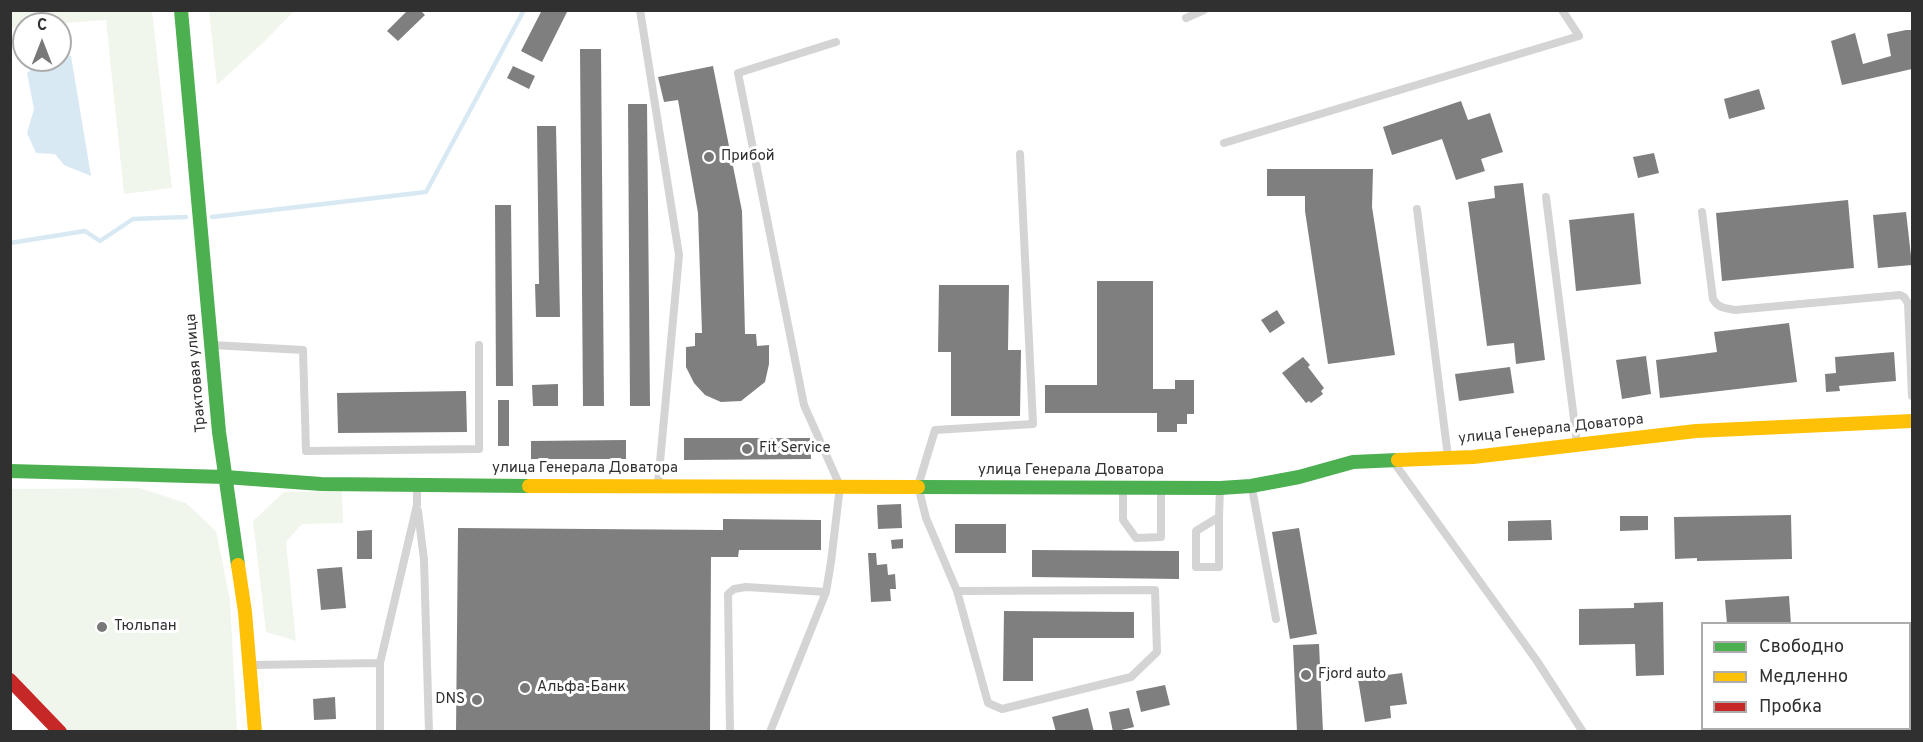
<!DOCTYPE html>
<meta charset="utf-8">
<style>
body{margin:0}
#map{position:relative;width:1923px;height:742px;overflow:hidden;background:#fff;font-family:Overpass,sans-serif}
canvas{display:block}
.frame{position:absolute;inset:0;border:12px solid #303030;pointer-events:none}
.legend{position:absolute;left:1701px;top:622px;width:210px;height:108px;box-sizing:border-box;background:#fff;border:2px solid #acacac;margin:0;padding:8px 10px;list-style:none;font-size:18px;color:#303030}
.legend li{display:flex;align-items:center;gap:12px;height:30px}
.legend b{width:30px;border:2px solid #acacac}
.north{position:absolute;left:12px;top:12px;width:60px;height:60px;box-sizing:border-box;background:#fff;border:2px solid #acacac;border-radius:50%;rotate:0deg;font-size:16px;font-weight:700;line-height:24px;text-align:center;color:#303030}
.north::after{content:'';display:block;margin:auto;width:21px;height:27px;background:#787878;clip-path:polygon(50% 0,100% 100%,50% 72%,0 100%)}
</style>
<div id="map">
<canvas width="1923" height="742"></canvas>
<div class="frame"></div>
<ul class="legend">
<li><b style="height:8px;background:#4caf50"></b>Свободно</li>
<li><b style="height:8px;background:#ffc107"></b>Медленно</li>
<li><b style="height:8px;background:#c62828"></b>Пробка</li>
</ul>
<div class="north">С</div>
</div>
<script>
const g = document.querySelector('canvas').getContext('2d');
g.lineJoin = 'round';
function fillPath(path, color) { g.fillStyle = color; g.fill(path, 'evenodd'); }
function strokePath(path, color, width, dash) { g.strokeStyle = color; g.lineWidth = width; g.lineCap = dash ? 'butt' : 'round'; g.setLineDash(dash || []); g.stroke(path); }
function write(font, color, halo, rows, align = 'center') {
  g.font = font + ' Overpass,sans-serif'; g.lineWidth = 6; g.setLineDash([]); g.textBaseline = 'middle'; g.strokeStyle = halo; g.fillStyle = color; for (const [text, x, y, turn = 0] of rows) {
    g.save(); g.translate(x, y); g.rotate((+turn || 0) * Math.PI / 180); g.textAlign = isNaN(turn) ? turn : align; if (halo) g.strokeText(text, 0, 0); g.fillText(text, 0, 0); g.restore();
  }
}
fillPath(new Path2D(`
 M11 10 152 11 172 188 124 194 106 20 53 24H24V26L11 28Z
 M209 11V10L294 11 264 42 217 85Z
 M140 488 186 503 216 531 230 600 237 731H61L11 675 10 489Z
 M342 491 343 523 302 524 286 542 296 641 266 632 253 521 284 492Z`), '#f1f6ec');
fillPath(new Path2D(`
 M60 53 71 56 91 176 64 165 55 154 36 153 27 133 34 109 27 73 44 60H60Z`), '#d8e9f4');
strokePath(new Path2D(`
 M212 217 426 192 524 10
 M10 243 85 231 100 241 133 219 186 217`), '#d8e9f4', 4.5);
fillPath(new Path2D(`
 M408 10H420L425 15 398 41 387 31Z
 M542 10H568L542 62 521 51Z
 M1906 30H1912V69L1842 85 1831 41 1855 33 1863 64 1891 56 1887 34Z
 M580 49H601L604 406H583Z
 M513 66 535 76 529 89 507 78Z
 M713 66 742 211 745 334H756L757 346 769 345V364L765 382 741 401 721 402 705 395 694 383 686 367V347L695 346V333H702L698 213 678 100 664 102 658 77Z
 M1759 89 1765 109 1729 119 1724 99Z
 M1461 101 1468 120 1490 113 1503 152 1481 159 1485 171 1456 180 1442 139 1392 155 1383 127Z
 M628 104H647L650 406H630Z
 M537 126H556L560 317H536L535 284H539Z
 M1654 153 1659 173 1638 178 1633 157Z
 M1267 169H1373L1372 207 1395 355 1328 364 1305 211V196H1267Z
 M1523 183 1545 360 1516 364 1514 343 1487 346 1468 202 1495 198 1494 186Z
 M1848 200 1854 268 1722 281 1716 213Z
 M495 205H511L513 386H496Z
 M1906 212 1912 265 1878 268 1873 215Z
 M1634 213 1641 284 1576 291 1569 220Z
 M1097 281H1153V389H1175V380H1194V414H1187V424H1177V432H1157V413H1045V385H1097Z
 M939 285H1009L1008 350H1021L1020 416H951V352H938Z
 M1277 310 1285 323 1270 333 1261 320Z
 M1789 323 1797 382 1660 398 1656 360 1717 352 1714 332Z
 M1894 352 1896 381 1839 386 1840 391 1826 392 1825 374 1836 373 1835 357Z
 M1646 356 1651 394 1622 399 1616 360Z
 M1303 357 1310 365 1308 367 1324 388 1321 391 1323 394 1311 403 1309 401 1306 403 1282 373Z
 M1510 367 1514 393 1459 401 1455 374Z
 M558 384V406H533L532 385Z
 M466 391 467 432 338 433 337 393Z
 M498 400H509V446H498Z
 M684 438H810L811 459 684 460Z
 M626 440V459H531V441Z
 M901 504 902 528 878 529 877 505Z
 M1791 515 1792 559 1697 561V558L1675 559 1674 517Z
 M1620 516H1648V530L1620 531Z
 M723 519 821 520V550H739L738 557H711L710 732H456L458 528 723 530Z
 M1551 520 1552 540 1508 541V521Z
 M955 524H1006V553H955Z
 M1299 528 1317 634 1290 639 1272 532Z
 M372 530V559H357V531Z
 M903 539V548L892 549 891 540Z
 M1032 550 1179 551V579L1032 577Z
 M868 553H876L877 565 887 564 888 575 895 574 896 589H890L891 601 871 602Z
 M342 567 346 608 321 610 317 569Z
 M1789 596 1791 624H1727L1725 600Z
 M1663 602 1664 675 1636 676 1635 644 1579 645V609L1634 608V603Z
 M1004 611 1134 612V638H1033V681H1003Z
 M1319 644 1323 732H1297L1293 645Z
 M1402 673 1407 704 1390 706 1391 718 1365 722 1358 679Z
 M1165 685 1170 705 1141 712 1136 691Z
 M335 697 336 719 314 720 313 699Z
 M1088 708 1094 732H1056L1052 717Z
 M1129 708 1134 727 1113 732 1109 712Z
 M1735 729H1808V732H1735Z`), '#7f7f7f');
strokePath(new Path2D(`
 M640 10 679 255 658 484
 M1186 18 1204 10
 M1224 143 1579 36 1562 10
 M1546 197 1577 443
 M1417 209 1448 457
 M1702 212 1713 299C1718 308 1725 308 1735 310L1900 295 1904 297 1908 303 1912 396
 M212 345 303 350 306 451 479 449V345
 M1395 464 1537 661 1583 732
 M1252 488 1276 619
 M1123 490V520L1136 538 1161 537V489
 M418 511 424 560 429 732
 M1219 517V567H1196V531L1219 517 1220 488
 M957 591 1155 590 1157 652 1131 677 1002 709 988 703 957 591 926 518 918 486 935 430 1033 424 1020 154
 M251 665 380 663
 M380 732V663L417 505V488
 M730 732 728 594 734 589 746 587 826 592
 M770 732 826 592 831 562 840 486 804 405 738 73 836 42`), '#d4d4d4', 8);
strokePath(new Path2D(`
 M181 10 219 432 238 565
 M10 471 225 477 321 484 529 486
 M918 487 1220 488 1251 486 1299 477 1353 462 1398 460`), '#4caf50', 14);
strokePath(new Path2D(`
 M1398 460 1473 457 1696 431 1912 421
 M529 486 918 487
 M238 565 245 612 255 732`), '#ffc107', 14);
strokePath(new Path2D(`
 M10 680 60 732`), '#c62828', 14);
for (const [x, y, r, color] of [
 [709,157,6,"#787878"],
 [747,449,6,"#787878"],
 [102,627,6,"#787878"],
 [1306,675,6,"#787878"],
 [525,688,6,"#787878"],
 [477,700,6,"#787878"]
]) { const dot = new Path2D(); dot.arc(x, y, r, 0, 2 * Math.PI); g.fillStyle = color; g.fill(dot); strokePath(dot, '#fff', 2); }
write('15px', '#303030', '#fff', [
 ["Прибой",721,157],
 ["Fit Service",759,449],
 ["Тюльпан",114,627],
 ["Fjord auto",1318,675],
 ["Альфа-Банк",537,688],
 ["DNS",465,700,"right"]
], 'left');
write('15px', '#303030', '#fff', [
 ["Трактовая улица",197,373,-95],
 ["улица Генерала Доватора",1551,430,-6],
 ["улица Генерала Доватора",585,469],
 ["улица Генерала Доватора",1071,471]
]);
</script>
